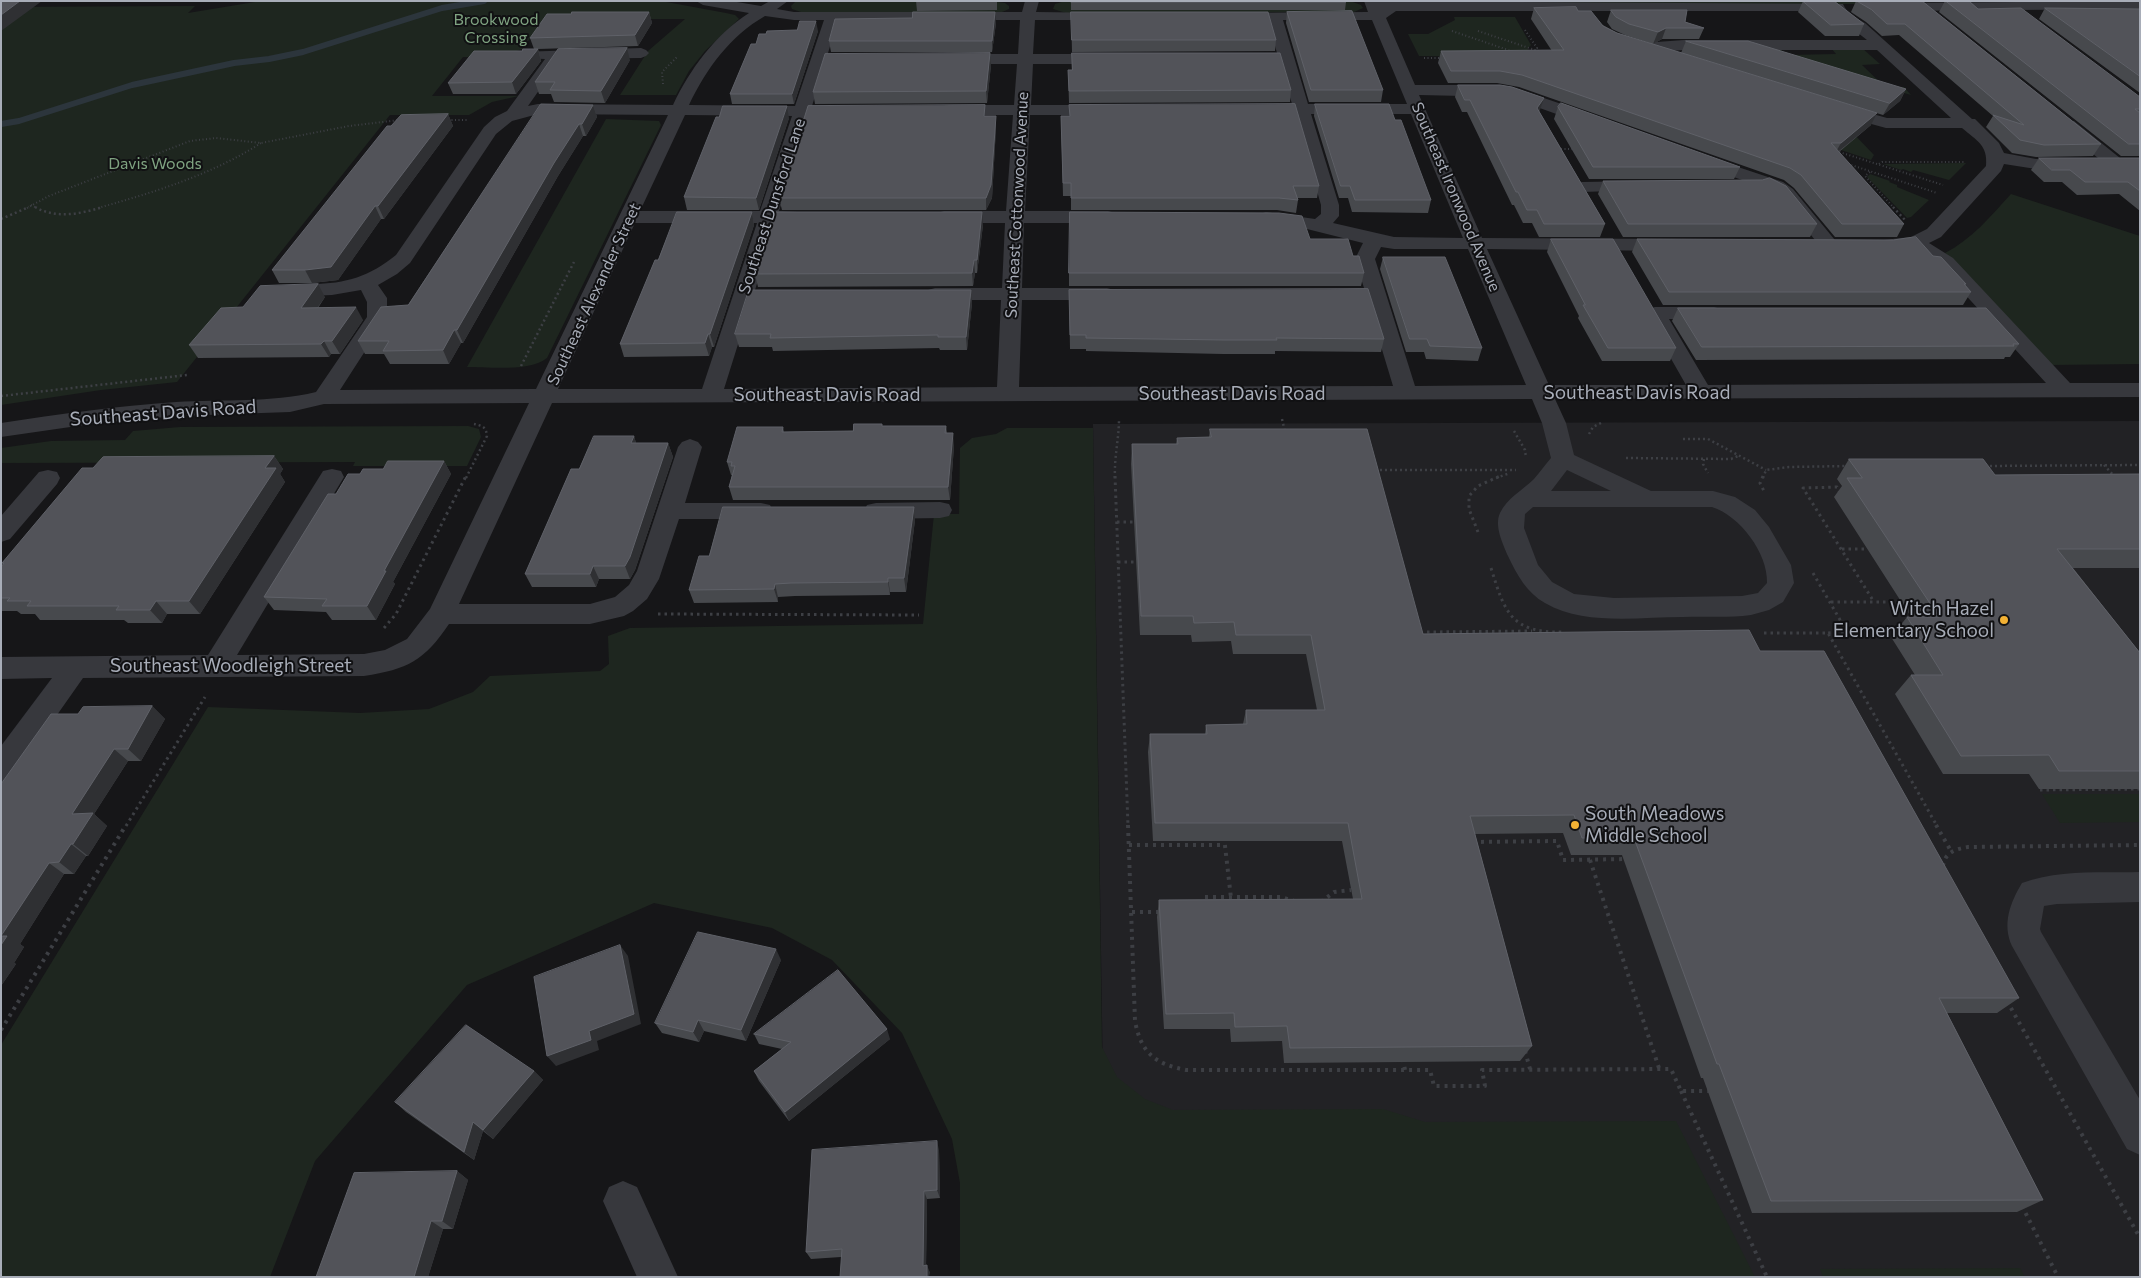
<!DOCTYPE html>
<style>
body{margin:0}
#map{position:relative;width:2141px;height:1278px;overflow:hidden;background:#161618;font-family:Commissioner,sans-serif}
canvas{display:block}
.frame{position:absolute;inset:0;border:2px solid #a8adb8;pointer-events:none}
</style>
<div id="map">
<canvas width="2141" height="1278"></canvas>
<div class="frame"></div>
</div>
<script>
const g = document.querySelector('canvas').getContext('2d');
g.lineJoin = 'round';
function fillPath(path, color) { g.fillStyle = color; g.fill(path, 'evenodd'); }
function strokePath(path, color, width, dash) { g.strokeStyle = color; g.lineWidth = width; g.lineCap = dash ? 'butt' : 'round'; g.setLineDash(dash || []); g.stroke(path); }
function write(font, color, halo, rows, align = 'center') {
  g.font = font + ' Commissioner,sans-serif'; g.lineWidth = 4; g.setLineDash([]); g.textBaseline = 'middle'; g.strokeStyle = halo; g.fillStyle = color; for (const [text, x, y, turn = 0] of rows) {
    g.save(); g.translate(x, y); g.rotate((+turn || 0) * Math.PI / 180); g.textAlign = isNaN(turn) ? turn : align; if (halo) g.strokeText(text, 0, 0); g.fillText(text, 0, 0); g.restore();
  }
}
fillPath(new Path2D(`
 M2140 421V1277H1106L1093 424Z`), '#222225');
fillPath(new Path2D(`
 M261 1H661L726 13 735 15 739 19 705 51 689 71 676 95H620L648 51 685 19H567L541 24 522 49 514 52 510 57H463L432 96H519L492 102 469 115H390L177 382 101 390 1 405V7L195 6 188 13Z
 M796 1 997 2 1005 3 1009 6V9L1002 12 804 13 792 9 791 6Z
 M1065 1H1350L1361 5 1363 8 1354 12 1066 13 1053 9 1055 4Z
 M1493 1H1860L1863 4 1495 5Z
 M1454 17H1515L1531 45 1527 49 1550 57 1419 56 1408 34H1428L1455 20Z
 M1779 48 1787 55 1836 54 1831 48H1862L1880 64 1862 65 1886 88 1904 87 1911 95 1756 50Z
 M606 119 659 121 661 125 547 358C530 372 488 367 467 367Z
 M1852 132 1874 155 1871 160 1838 149Z
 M1966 163 1949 180 1913 170 1911 172 1903 169 1901 170 1883 164Z
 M1870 174 1890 181 1889 182 1897 185V187L1929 200 1911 217 1907 218 1867 177Z
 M2011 194 2140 236V364L2050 365 1945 253C1972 239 1990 217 2011 194Z
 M468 426 479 429 481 437 467 466H353L355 462 1 463V448L51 441 125 440 133 431 180 427Z
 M1007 428H1093L1102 1047 1117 1077 1145 1099 1173 1110 1383 1109 1425 1122 1676 1121 1755 1277H960V1183L952 1139 902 1033 832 960 772 928 654 903 467 985 315 1161 270 1277H1V1045L208 707 360 713 429 709 473 692 490 676 600 671 609 664 608 636 630 628 923 624 934 514H959L960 448 972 438 996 434Z
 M2042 794H2140V822L2060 823Z
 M2020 1268 2025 1277H1823L1820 1269Z`), '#1e261f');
strokePath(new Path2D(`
 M1 124 19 121 132 85 234 63 269 59 303 52 442 8 484 1`), '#2c353c', 6);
strokePath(new Path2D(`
 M1525 30 1537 48 1535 49
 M1452 31 1514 52
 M1478 31 1541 52
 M1424 58H1443
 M663 84 662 72 677 57
 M448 120H467
 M1561 149H1575
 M1836 151 1943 185
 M1848 164 1937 193
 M1879 164 1882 162H1964
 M1870 172 1865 176 1894 208
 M31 205 37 208
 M27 208 49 196 190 141 216 138 261 143 349 126 399 120
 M98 208C155 192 211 175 261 143`), '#3d3f44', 2, [1, 2.5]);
strokePath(new Path2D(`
 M35 207C56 219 80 214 103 207
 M1893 207 1905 220
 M1 219 29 207
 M521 366 574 262
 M1 396 187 375
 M1282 419 1285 432
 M1514 431 1525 450 1526 458
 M1589 434 1593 427 1601 423
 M1683 439H1708L1766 470
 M1626 458 1731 459 1738 456
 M1704 459 1703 464 1708 473
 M2104 465 2115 477
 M1985 466 2140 465
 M1375 470H1516
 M466 478 487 436C486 427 483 426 474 424
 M1115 478C1114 457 1119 439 1119 419
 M1496 478 1510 473
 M1763 478 1766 470 1789 467 1849 466`), '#3d3f44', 2.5, [2, 3]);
strokePath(new Path2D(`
 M1115 476 1128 826
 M1763 476 1760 483 1765 493
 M1840 493 1837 487 1803 488 1874 602
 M1117 522H1138
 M1478 532 1469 509V496L1478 486 1500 476
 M1842 549H1867
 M1118 562H1140
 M1491 568C1505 613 1511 633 1563 632
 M1813 573 1847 632 1828 633
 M1831 602H1905
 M658 614 919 615
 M384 628 396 614 466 476
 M1427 632 1532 631
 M1764 633H1828L1937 826
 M2040 790 2140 789
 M126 826 205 697`), '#3d3f44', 3, [2.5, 4]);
strokePath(new Path2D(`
 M1128 825 1135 1021C1141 1053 1155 1064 1186 1070H1430L1434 1086H1485L1482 1070 1671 1069 1681 1091H1710
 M1936 825 1951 851
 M1224 837 1231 898
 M1473 842 1557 841 1563 860 1628 859
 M1129 845H1225
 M1590 860 1659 1068
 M1943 866C1945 852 1956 849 1968 847L2140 845
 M1205 897H1281L1294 901
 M1321 902 1334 892 1351 890
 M1132 912H1161
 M2007 1001 2140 1238
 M1 1030 126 825
 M1525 1051 1530 1069
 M1403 1059 1405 1070
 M1681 1091 1767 1277
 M2022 1206 2058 1277`), '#3d3f44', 4, [3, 5]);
fillPath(new Path2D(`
 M696 1H731L761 6 770 1H788L777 9 794 12H1022L1025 1H1039L1036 12 1114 13 1116 16 1114 19 1109 20H1035L1033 54H1110L1116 56 1118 59 1116 62 1110 64H1033L1031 105H1106L1112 106 1114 110 1112 114 1106 115H1030L1025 211H1108L1115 213 1117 217 1115 221 1108 223H1024L1022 288H1107L1114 290 1117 294 1114 298 1107 300H1022L1019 387 1393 386 1367 300 1325 298 1322 294 1325 290 1364 288 1355 259 1363 243 1299 227 1259 222 1257 218 1259 214 1266 212 1315 219 1321 214V205L1295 114 1253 113 1251 109 1253 105 1292 104 1280 63H1243L1237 61 1235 58 1237 55 1243 53H1277L1268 20H1232L1227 19 1225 16 1227 13 1368 12 1364 1 1843 4C1847 13 1855 18 1865 23L1972 119H1975L1999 143 2004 153 2036 159 2098 158 2062 129 2060 125 2062 121H2074L2120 158H2140V168L2036 169 2004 164 2001 171 1941 237 1929 243 1953 258 2070 383H2140V397L1555 399 1566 423 1574 455 1651 491H1713L1735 497 1755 510 1769 527 1791 565 1794 583 1783 602 1769 610 1751 615C1729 618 1706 616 1683 617 1639 617 1585 626 1545 603 1527 593 1517 575 1508 556 1503 544 1494 526 1500 513 1507 498 1523 490 1534 479 1540 472 1545 465 1551 458L1542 423 1532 399 552 403 459 604H590L615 597 629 585 637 571 678 447 682 442 690 439 698 442 702 447 685 503H761L770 505 773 511 770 517 761 519H679L659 579 647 599 633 611 624 616 590 624H449C424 661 408 669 364 676L83 678 12 779 1 782V746L52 678 1 679V657L208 655 323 471 332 469 341 471 344 477 237 655 364 654 385 650 407 639 430 609 529 403 324 404 290 412 177 416 98 423 1 437V423C59 414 117 406 176 402 223 399 270 403 316 392L367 317V302L361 290 332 295 284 297 277 295 274 291 277 287C288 284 300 285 312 284 346 284 370 276 396 255L484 127 495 117 507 111 545 59 518 58 515 55 518 52 641 48 646 50 649 53 646 56 641 58 561 59 528 106 538 104 673 105C690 69 715 35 749 13L703 5ZM1396 11H1830L1867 40H1684L1643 43 1638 45 1635 48 1638 51 1643 53 1684 50H1877L1951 118H1887L1837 104 1831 105 1829 109 1831 113 1886 128H1962C1977 141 1988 145 1986 166L1927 229 1911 237 1874 241 1871 245 1874 249 1881 251 1911 248 1939 266 2046 383 1708 385 1669 319H1714L1721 317 1724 313 1721 309 1714 307H1655L1648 309 1645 313 1686 385H1549L1487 249 1673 251 1680 249 1683 245 1680 241 1673 239 1482 238 1419 95 1509 97 1587 125H1599L1601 121 1599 117 1512 87 1497 85H1415L1386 18ZM765 16 794 20H824L795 106 689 105C706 69 730 36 765 16ZM838 20H1020L1018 54H953L947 56 945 59 947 62 953 64H1017L1014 105H949L943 106 941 110 943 114 949 115H1013L1006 211H944L937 213 935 217 937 221 944 223H1005L1002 288H935L928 290 925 294 928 298 935 300H1001L997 387 724 389 776 223 818 221 820 217 818 213 779 211 809 116 849 115 851 111 849 107 812 106ZM1283 20H1372L1407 104H1308ZM538 114 668 115 536 389 340 390 387 317V298L378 285 397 274 410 263 496 134 512 121ZM1311 114H1411L1463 238 1394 237 1333 223 1339 216V205ZM685 115 792 116 760 211H640ZM635 223H757L702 389H558ZM1381 247 1394 249H1468L1526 385 1415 386 1375 259ZM1567 470 1611 491H1551ZM1533 507H1712C1740 516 1768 553 1767 583L1758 593 1742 596 1614 598 1574 594 1552 582 1538 565 1524 528 1525 514Z
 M2140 1V9L1891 11 1886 10 1884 7 1886 4 1891 3Z
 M1702 155 1783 182 1793 189 1839 245 1836 249 1829 251 1822 249 1781 197 1771 190 1696 164 1693 160 1696 156Z
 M1638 181 1644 182 1647 186 1644 190 1582 192 1576 191 1573 187 1576 183 1582 182Z
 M48 470 57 472 60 478 57 484 10 539 1 542V516L39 472Z
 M940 502 949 504 952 510 949 516 940 518 876 519 867 517 864 511 867 505 876 503Z
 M2140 872V902L2057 904 2044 906 2040 929 2041 932 2140 1100V1155L2127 1149 2012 946C2002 924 2010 903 2022 883 2059 869 2101 873 2140 872Z
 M623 1181 637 1187 678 1277H637L603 1201 609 1187Z`), '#37383d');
fillPath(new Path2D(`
 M916 1H997V10L917 11Z
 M1071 1 1346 2 1345 10H1071Z
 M1803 1H1834L1864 24 1859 36H1825L1798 12Z
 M1856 1H1922L2101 144 2093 156 2036 157 2012 153 1986 127 1993 116 1899 35 1882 36 1866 22 1851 12Z
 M1945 1H1969L1978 9 2140 97V156H2121L1939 12Z
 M1534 8 1578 11 1617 33 1871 125 1839 152 1904 224 1897 237H1835L1794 188 1784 180 1519 87 1497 83H1448L1438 63 1441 51H1552L1531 19Z
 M2045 8 2140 9V93L2039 19Z
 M1611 10 1685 22 1704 28 1699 39H1662L1653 44 1625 35 1612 29 1607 22Z
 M649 12 652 23 638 46 538 49 541 61 516 94H453L448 83 522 51 534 49 530 38 571 14Z
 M1071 12 1276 40 1275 51 1072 52Z
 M1287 12 1383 90 1381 102H1309L1286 23Z
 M912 18 996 23 992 52H831L829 41Z
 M818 31 794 104H732L730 94 756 44Z
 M1686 41 1906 89 1900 101 1883 115 1681 53Z
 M990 53 991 65 987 103 815 104 813 92Z
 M630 60 605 103 554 102 551 94H539L535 82Z
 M1068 70H1072L1291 90 1290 102 1069 103Z
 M1458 85 1540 110 1539 111 1605 224 1600 237H1539L1532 223H1523L1514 205H1512L1467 112H1462L1455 97Z
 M1315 104 1395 120 1431 200 1428 213 1352 212 1348 198H1339L1314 116Z
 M593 105 597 117 586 136H583L558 176 463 343H461L449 364H390L384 354H365L358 341 408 305Z
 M1558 107 1740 167 1734 179H1589L1554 119Z
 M448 114 453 126 384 219H381L338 280 312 283H279L272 270 391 126Z
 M985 116 996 128 992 198 986 210H782L779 198Z
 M1061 116 1319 186 1317 198H1297L1298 200 1296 213 1277 210H1071V196H1063Z
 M789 118 759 210H687L684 197Z
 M2039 158H2140V211L2119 194 2077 195 2062 182H2044L2031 170Z
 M1603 181 1817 224 1810 237H1623L1598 194Z
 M752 212 754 225 714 347H712L709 356 624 357 620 344 658 260Z
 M983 225 977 273H975L973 286 758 287 755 274Z
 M1310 239 1353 256 1364 273 1361 286H1069V273Z
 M1551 239 1676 348 1670 361H1602L1578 318 1579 316 1547 252Z
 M1637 239 1933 256 1966 284 1965 285 1971 292 1963 305H1663L1632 252Z
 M1383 257 1482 348 1478 361 1426 359 1424 352H1406L1380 269Z
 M971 290 972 303 967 350H940L939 348 773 351 772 347H739L735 334Z
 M1069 290 1384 339 1381 352 1275 351V354H1223L1086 351V349H1070Z
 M325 297 318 308 363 320 340 354H331L329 357 198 358 189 345 243 307Z
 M1678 308 2019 344 2010 357H2005L2004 359 1696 360 1672 321Z
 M882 424V426H946L947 433 954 446 950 500H733L729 487 732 475H731L727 462 783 427 784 432 853 431Z
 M1210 429 1423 634 1760 651 2019 998 1997 1013H1947L2043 1200 2017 1212 1752 1213 1703 1078H1701L1622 855H1571L1563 833 1475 834 1532 1046 1520 1061 1284 1063 1282 1041 1231 1042 1230 1029H1164L1157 917 1159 900 1353 899 1342 841H1153L1148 752 1150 734H1205L1206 725 1243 724 1246 710H1317L1306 654H1233L1231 641 1192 642 1191 635H1140L1131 464 1132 444H1176L1177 438 1209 437Z
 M634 436 636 443H668L673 457 635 570 630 579H599L596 587H532L525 574 579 469Z
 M274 456 283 469 280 474 285 482 200 614H167L162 623H128L124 620H40L35 614H21L17 611H1V567L3 565 2 563 93 468Z
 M1849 459 1995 475 2140 474V568H2073L2140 653V789H2039L2029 774H1943L1895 694 1911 675H1915L1891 637 1907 617H1911L1834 497 1842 486 1837 479Z
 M444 461 451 474 393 582 395 584 376 620H332L326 612 274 610 264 597 336 494 360 474 383 469Z
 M914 507 915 520 906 592H890V595L795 596 778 597V602L694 603 689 590 709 556Z
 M152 706 165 719 141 761H128L94 814 107 826 88 856H86L74 874H64L20 944 24 947 14 963 16 964 1 986V784L78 714Z
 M781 960 746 1041 704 1031 699 1042 662 1033 655 1023Z
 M754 1034 890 1039 789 1121 759 1081 754 1071 782 1049 759 1044Z
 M534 1071 543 1080 493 1139 483 1131 474 1160 406 1112 395 1102Z
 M939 1150 940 1198 927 1199 926 1265 930 1273 841 1257 811 1259 806 1252Z
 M457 1171 468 1180 453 1229H443L428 1277H316Z`), '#47494d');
fillPath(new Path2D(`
 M20 1H42L1 31V15Z
 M649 12 652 23 638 46 635 35Z
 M995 12 996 23 992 52V41Z
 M816 21 818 31 794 104 792 94Z
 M1666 28 1662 39 1653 44 1658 32Z
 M627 48 630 60 605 103 601 91Z
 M538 49 541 61 516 94 512 82Z
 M990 53 991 65 987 103 986 91Z
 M1906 89 1900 101 1883 115 1890 103Z
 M1544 98 1540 110 1533 120 1537 108Z
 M593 105 597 117 586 136 582 124Z
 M787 106 789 118 759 210 756 198Z
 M1877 113 1871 125 1834 155 1841 143Z
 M448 114 453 126 384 219 378 206Z
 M996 116V128L992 198 986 210V198Z
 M579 124 583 136 558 176 463 343 457 330 554 163Z
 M375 206 381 219 338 280 312 283 305 270Z
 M752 212 754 225 714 347 710 334Z
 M982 212 983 225 977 273V260Z
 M974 260 975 273 973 286 972 273Z
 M318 284 325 297 308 321 301 308Z
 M971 290 972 303 967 350 966 337Z
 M356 307 363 320 340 354 332 341Z
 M454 330 461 343 449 364 443 350Z
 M708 334 712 347 709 356 705 343Z
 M324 341 331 354 329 357 321 344Z
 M953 433 954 446 950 500 948 487Z
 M634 436 638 450 631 443Z
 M668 443 673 457 635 570 630 579 625 566Z
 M274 456 283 469 280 474 285 482 200 614 189 601 265 468Z
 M444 461 451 474 393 582 395 584 376 620 367 606 384 571Z
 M914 507 915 520 906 592 904 578Z
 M593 566 599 579 596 587 590 574Z
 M888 578 890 592V595L888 582Z
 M775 584 778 597V602L774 589Z
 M156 601 167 614 162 623 150 610Z
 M152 706 165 719 141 761 128 749Z
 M114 749 128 761 94 814 107 826 88 856 73 844 72 814Z
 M71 844 86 856 74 874 59 862Z
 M49 863 64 874 20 944 24 947 14 963 16 964 1 986V936Z
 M620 945 628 956 641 1024 597 1041 599 1050 556 1066 547 1056 589 1031Z
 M776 949 781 960 746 1041 741 1030Z
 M698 1020 704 1031 699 1042 693 1032Z
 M887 1029 890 1039 789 1121 785 1112Z
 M534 1071 543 1080 493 1139 483 1130Z
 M473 1122 483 1131 474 1160 464 1152Z
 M937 1141 939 1150 940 1198 937 1190Z
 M457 1171 468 1180 453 1229 442 1221Z
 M924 1191 927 1199 926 1273 923 1266Z
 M431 1221 443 1229 428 1277H414Z
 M927 1265 930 1273 929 1277H927Z`), '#2f3033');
const building = new Path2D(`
 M1 1H20L1 15Z
 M1071 1H1346V2H1071Z
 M1803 1H1834L1864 24 1831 25Z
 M1857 1H1922L2101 144 2044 145 2020 140 1993 115 2024 125 1905 24H1887L1872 10Z
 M1946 1H1969L1978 9 2021 8 2140 97V109H2135L2140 113V144H2129Z
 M1576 7 1578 11H1591L1603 26 1617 33 1877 113 1841 143H1831L1904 224H1842L1801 175 1790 168 1522 75 1500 71H1451L1441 51 1564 50 1534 8Z
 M2045 8 2140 9V76Z
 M1611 10H1687L1685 22 1704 28H1666L1658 32 1629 24 1616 17Z
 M1352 11 1383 90H1311L1287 12Z
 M572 12H649L635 35 530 38 547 14H571Z
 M913 12H995L992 41H829L835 19 912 18Z
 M1071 12H1268L1276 40H1072Z
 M800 21H816L792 94H730L751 44H756L759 34H766L767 31 797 30Z
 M1686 41H1748L1906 89 1890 103Z
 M627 48 601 91 550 90 555 82H535L558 49Z
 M523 49H538L512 82 448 83 474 51H522Z
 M990 53 986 91 813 92 825 54Z
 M1072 53H1280L1291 90 1069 91 1068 70H1072Z
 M1458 85H1500L1512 87 1544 98 1537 108 1605 224H1544L1537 210H1527L1518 192H1516L1470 100H1465Z
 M1561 103 1740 167H1593L1558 107Z
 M541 104 593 105 582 124H579L554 163 457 330H454L443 350 383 351 389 341H358L381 307 408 305Z
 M1295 104 1319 186H1293L1298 200 1279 198H1071V183H1063L1061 116H1070L1069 105Z
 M1315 104H1389L1395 120H1401L1431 200H1355L1350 186H1341Z
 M985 105 984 116H996L991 185 986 198H779L808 106Z
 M723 106H787L756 198 684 197 716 117H719Z
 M448 114 378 206H375L331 267 305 270H272L387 126H391L401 115Z
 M2039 158H2140V191L2128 182H2085L2070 170H2052Z
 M1770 178 1786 186 1817 224H1628L1603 181 1762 180Z
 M677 212H752L710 334H708L705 343 620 344 655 260H658Z
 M775 212H982L977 260H974L972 273 755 274Z
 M1070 212 1279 213 1302 216 1310 239H1348L1353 256H1359L1364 273H1069Z
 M1916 237 1933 256 1941 257 1966 284H1964L1971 292H1669L1637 239 1893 240Z
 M1551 239H1613L1676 348H1608L1583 305H1585Z
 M1383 257H1445L1482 348 1430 346 1427 339H1410Z
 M318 284 301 308 356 307 332 341H324L321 344 189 345 221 308 243 307 260 286Z
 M1368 289 1384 339 1276 338 1277 340H1225L1086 338V335H1070L1069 290Z
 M749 290H971L966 337H938V335L770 338 771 334H735Z
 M1678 308H1986L2019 344H2013L2014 346 1702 347Z
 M854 424H882V426H946L945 433H953L948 487H729L735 466H731L732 462H727L737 427H783L782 432 853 431Z
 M1210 429H1367L1423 634 1749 630 1760 651H1824L2019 998H1939L2043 1200 1771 1201 1719 1064H1717L1634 838H1582L1574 815 1470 816 1532 1046 1290 1048 1287 1026 1235 1027 1234 1013 1166 1014 1159 900 1362 899 1348 823H1155L1150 734H1207L1206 725 1247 724 1246 710H1325L1311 635H1236L1234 622 1194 623 1193 616H1141L1132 444H1178L1177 438 1211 437Z
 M594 436H634L631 443H668L630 557 625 566H593L590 574H525L571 469H579Z
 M274 456 265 468H276L189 601H156L150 610H116L119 606H27L31 601H7L10 598H1V567L4 563H2L82 468H93L103 457Z
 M1849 459H1983L1995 475 2140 474V549H2057L2140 653V771H2059L2049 755 1961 756 1911 675H1943L1907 617H1939L1847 478H1862Z
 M388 461H444L384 571H386L367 606H322L327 599 264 597 328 494H336L348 474H360L363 469H383Z
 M723 507H914L904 578H888V582L791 583 775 584 774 589 689 590 699 556H709Z
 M152 706 128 749H114L72 814 93 813 73 844H71L59 862 49 863 1 936H7L1 945V784L51 714H78L83 707Z
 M698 932 776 949 741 1030 698 1020 693 1032 655 1023Z
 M620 945 634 1014 589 1031 591 1040 547 1056 534 977Z
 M838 970 887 1029 785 1112 754 1071 791 1042 754 1034Z
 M466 1025 534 1071 483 1130 473 1122 464 1152 395 1102Z
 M937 1141V1190L924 1191 923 1266 927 1265V1277H840L842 1249 806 1252 812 1150Z
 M457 1171 442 1221H431L414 1277H316L354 1173Z`);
fillPath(building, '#525359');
strokePath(building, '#5f6168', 1);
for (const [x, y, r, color] of [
 [2004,620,5,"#f2b134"],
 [1575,825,5,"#f2b134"]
]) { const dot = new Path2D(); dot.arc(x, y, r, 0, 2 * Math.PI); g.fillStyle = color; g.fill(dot); strokePath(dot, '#111113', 2); }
write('16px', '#7fa381', '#111113', [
 ["Brookwood",496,20],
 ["Crossing",496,38],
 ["Davis Woods",155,164]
]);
write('16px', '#a8adb8', '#111113', [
 ["Southeast Ironwood Avenue",1456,197,67],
 ["Southeast Cottonwood Avenue",1017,205,-87],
 ["Southeast Dunsford Lane",772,206,-72],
 ["Southeast Alexander Street",594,294,-65]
]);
write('19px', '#a8adb8', '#111113', [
 ["Southeast Davis Road",1637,393],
 ["Southeast Davis Road",1232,394],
 ["Southeast Davis Road",827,395],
 ["Southeast Davis Road",163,413,-4],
 ["Southeast Woodleigh Street",231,666]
]);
write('19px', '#a8adb8', '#111113', [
 ["Witch Hazel",1994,609],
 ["Elementary School",1994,631],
 ["South Meadows",1585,814,"left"],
 ["Middle School",1585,836,"left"]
], 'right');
</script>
